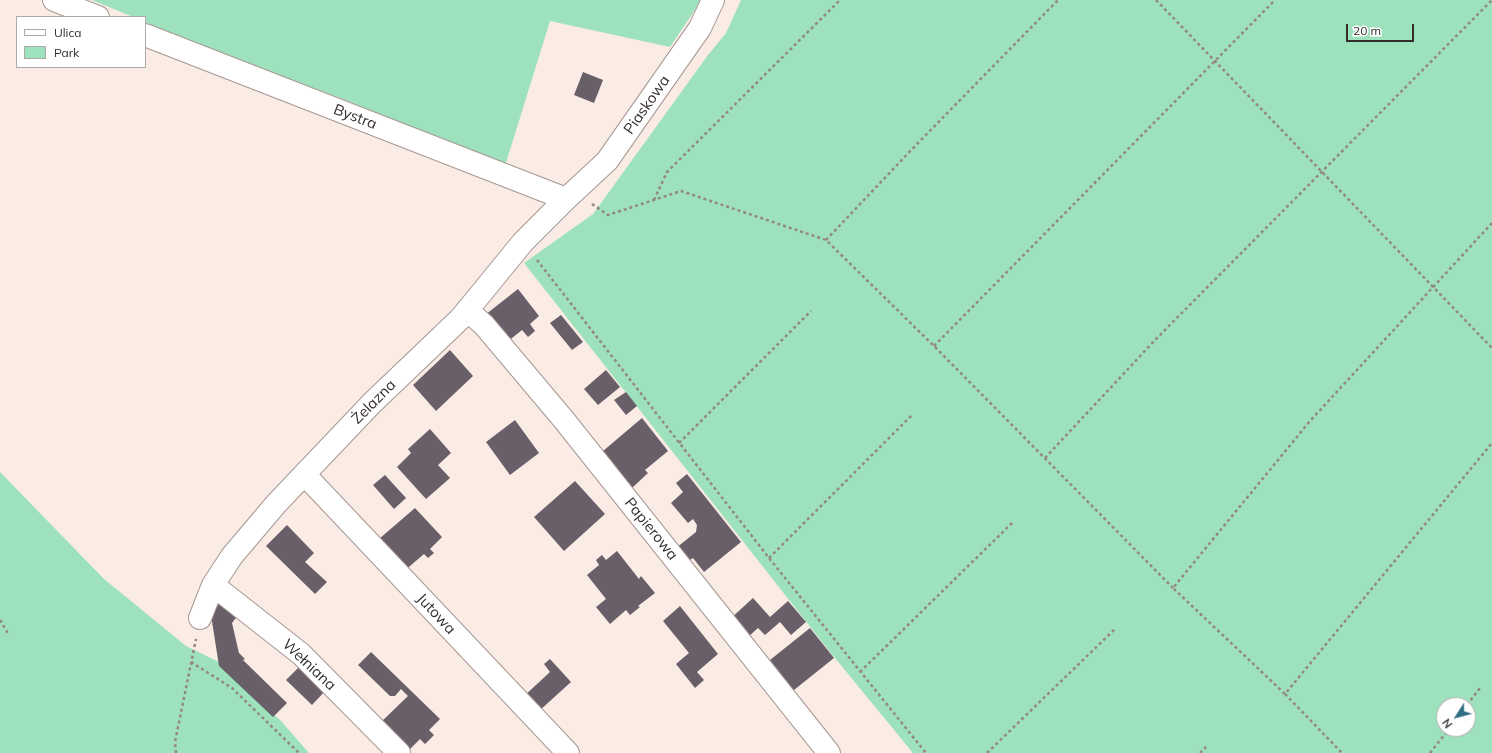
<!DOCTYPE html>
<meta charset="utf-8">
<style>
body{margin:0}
#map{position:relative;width:1492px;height:753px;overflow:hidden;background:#faebe5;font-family:Mulish,sans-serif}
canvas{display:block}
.legend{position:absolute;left:16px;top:16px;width:130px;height:52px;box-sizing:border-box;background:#fff;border:1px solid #adabaa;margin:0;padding:5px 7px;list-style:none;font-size:12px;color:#332d2b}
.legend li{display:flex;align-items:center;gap:8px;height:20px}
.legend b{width:20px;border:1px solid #adabaa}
.north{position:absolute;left:1436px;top:697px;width:40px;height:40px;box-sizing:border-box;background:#fff;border:1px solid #adabaa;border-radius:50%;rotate:234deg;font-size:11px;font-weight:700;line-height:16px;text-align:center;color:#332d2b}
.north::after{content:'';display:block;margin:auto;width:14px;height:18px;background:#336f86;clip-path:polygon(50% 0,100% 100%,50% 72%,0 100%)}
.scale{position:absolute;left:1346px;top:24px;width:68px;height:18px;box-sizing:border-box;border:2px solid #332d2b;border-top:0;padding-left:5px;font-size:12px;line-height:14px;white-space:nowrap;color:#332d2b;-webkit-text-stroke:3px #fff;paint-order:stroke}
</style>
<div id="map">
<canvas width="1492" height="753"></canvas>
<ul class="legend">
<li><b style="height:5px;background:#fff"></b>Ulica</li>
<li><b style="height:11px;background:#9ee2bd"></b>Park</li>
</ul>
<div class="north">N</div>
<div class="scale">20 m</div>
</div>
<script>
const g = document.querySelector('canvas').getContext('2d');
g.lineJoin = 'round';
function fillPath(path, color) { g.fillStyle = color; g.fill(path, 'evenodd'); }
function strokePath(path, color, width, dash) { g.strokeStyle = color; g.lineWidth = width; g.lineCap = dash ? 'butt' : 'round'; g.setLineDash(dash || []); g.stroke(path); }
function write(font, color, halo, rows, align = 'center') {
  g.font = font + ' Mulish,sans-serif'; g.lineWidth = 4; g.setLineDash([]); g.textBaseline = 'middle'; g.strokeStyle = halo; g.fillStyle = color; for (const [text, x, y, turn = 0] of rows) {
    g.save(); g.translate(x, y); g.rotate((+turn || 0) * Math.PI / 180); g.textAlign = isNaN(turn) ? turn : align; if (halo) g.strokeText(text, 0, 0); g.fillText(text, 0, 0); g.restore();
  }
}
fillPath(new Path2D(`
 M92 0H700L695 10 670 47 550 21 505 166 343 99 217 52 145 22V17H133Z
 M741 0H1492V753H913L830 652 524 263 593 214 708 55 726 33ZM1444 705H1468V729H1444Z
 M0 472 104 579 186 646 219 662 281 721 309 753H0Z`), '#9ee2bd');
fillPath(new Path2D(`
 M583 72 603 80 594 103 574 95Z
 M518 289 539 316 530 324 535 331 528 337 522 330 507 342 485 315Z
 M561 315 583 342 572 350 550 323Z
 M450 350 473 376 436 411 413 385Z
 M606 370 620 387 598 405 584 389Z
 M626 392 637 406 626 415 614 400Z
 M642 418 668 451 645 470 648 473 632 488 603 451Z
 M515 420 539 453 510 475 486 442Z
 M430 429 451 453 438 465 450 478 426 499 397 467 411 453 408 449Z
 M687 474 741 542 704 572 693 558 687 562 676 548 696 532 697 525 693 519 688 523 671 503 683 492 676 483Z
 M385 475 406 498 394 509 373 485Z
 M575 481 605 514 564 551 534 517Z
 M415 508 442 537 430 549 434 553 428 558 424 554 403 572 379 539Z
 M287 525 314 553 305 562 327 582 315 594 266 546Z
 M617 551 639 579 641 576 655 593 638 606 640 607 630 615 626 610 610 624 596 607 606 599 587 575 599 565 596 560 602 555 606 560Z
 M753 598 770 617 788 601 806 622 791 635 780 622 765 635 758 628 747 638 730 619Z
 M221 601 238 615 232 623 239 653 245 659 243 660 287 703 273 717 219 666 211 615Z
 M680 606 718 654 697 672 704 680 695 688 676 664 689 653 663 621Z
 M810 628 834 658 789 694 765 664Z
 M371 652 440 719 429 730 434 735 425 744 420 739 407 752 379 724 408 696 401 689 395 696H390L358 665Z
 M550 659 571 682 539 711 523 697 550 672 544 664Z
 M300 666 325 691 312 705 286 680Z`), '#685f68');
const minor = new Path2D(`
 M54 0 98 17
 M145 35 566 199
 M467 310 484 325 564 420 829 753
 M305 475 568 753
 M213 585 301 654 399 753
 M200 618 213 585 232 556 276 504 372 403 461 318 523 242 566 199 607 161 700 28 713 0`);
strokePath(minor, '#a59792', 24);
strokePath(new Path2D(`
 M1156 0 1492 348
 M654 200 667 172 840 0
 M592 204 608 215 681 191 826 240 934 346 1173 588
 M1492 223 1310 421 1173 588 1285 694 1492 443
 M826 240 916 145 1058 0
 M537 260 769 558 926 753
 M934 346 1275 0
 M679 443 811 311
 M1045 458 1156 339 1492 0
 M769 558 913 414
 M0 620 9 635
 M191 662 232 688 299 753
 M860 672 1013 522
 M1285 694 1342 753
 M1467 705 1480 688
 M176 753 175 742 196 639
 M987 753 1116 628
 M1200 753 1206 747
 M1430 753 1449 729`), '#928884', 2.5, [3, 3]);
strokePath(minor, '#fff', 22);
write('15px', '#332d2b', '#fff', [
 ["Piaskowa",647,105,-55],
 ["Bystra",355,117,21],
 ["Żelazna",374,402,-45],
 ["Papierowa",651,529,51],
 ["Jutowa",436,614,47],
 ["Wełniana",309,665,43]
]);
</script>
